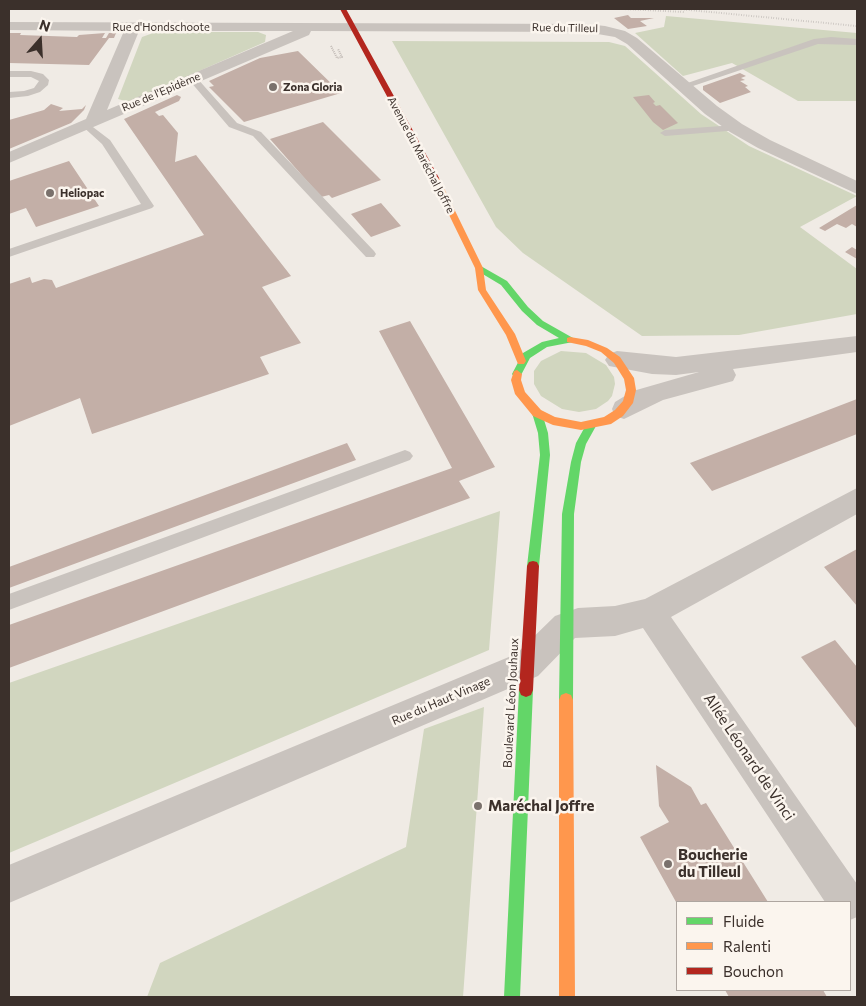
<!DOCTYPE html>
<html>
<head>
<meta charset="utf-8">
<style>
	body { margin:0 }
	#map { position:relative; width:866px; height:1006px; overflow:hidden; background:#f0ebe5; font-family:Commissioner,sans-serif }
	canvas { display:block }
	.frame { position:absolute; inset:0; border:10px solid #3b302b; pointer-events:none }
	.legend { position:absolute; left:676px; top:901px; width:175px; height:90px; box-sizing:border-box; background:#fbf5ee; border:1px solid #aea6a0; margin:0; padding:6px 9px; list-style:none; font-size:15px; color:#3b302b }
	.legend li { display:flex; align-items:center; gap:10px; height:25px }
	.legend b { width:25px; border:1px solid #aea6a0 }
	.north { position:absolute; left:15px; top:15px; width:50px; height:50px; -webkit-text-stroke:4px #fbf5ee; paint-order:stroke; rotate:19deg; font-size:14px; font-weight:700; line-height:20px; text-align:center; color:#3b302b }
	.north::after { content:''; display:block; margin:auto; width:18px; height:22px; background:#3b302b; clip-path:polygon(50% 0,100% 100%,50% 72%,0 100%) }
</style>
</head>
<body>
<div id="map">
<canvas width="866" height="1006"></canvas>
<div class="frame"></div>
<ul class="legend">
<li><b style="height:6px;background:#63d668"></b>Fluide</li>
<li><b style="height:6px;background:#ff974d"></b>Ralenti</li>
<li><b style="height:6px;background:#b3261e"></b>Bouchon</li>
</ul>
<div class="north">N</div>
</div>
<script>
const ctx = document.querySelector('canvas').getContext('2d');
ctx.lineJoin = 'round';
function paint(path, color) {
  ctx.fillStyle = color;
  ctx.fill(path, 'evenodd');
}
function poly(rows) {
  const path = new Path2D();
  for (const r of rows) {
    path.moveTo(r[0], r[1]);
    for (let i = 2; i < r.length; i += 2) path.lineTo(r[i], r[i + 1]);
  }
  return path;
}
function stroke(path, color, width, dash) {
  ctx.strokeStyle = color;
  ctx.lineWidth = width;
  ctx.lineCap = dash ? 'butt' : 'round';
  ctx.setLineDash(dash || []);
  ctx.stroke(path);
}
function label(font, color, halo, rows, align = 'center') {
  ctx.font = font + ' Commissioner,sans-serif';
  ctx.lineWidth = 5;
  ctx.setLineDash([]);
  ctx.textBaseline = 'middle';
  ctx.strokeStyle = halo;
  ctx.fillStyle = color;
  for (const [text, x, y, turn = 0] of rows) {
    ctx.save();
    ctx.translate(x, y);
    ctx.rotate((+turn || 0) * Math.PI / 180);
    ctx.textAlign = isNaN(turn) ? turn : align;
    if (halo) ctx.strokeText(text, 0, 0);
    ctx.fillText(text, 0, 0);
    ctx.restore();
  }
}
paint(poly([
	[666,16,857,33,857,101,798,101,732,63,683,76,635,33,664,27],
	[156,32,258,32,266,35,265,42,129,102,118,99,142,37],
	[392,41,609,42,625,46,701,114,749,146,857,196,800,227,857,269,857,314,739,335,642,336,523,253,496,227],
	[561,351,586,353,606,365,614,377,615,384,612,396,608,401,596,409,579,412,562,409,541,396,534,384,534,371,541,361],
	[500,511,489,650,9,853,9,683],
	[484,707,463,997,147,997,160,963,406,847,424,729]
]), '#d1d6bf');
paint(poly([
	[628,15,631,18,654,18,640,21,647,26,628,29,614,18],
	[9,33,21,33,20,35,77,37,79,35,105,33,102,38,106,38,109,33,116,33,114,38,109,38,89,65,9,63],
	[298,51,341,93,244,122,209,87,214,86,209,81,260,58],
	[740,73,746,76,741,78,745,80,740,81,748,86,745,87,751,92,720,103,703,90,703,86],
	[177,95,181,97,179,101,155,112,159,116,163,115,178,133,175,162,196,155,291,276,262,287,301,343,260,357,269,374,92,434,80,398,9,426,9,284,30,277,32,283,44,279,52,280,56,288,204,235,124,119],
	[649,95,655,102,653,103,656,106,660,105,678,123,663,130,653,122,633,97],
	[51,104,63,108,59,111,82,109,86,105,84,110,71,123,9,149,9,120,44,110],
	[323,122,381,180,332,198,329,195,321,197,270,139],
	[69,161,99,206,36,227,26,208,9,214,9,181],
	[381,203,401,226,371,237,351,214],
	[857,205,857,227,852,224,846,228,837,224,825,231,819,228],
	[852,247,857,250,857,259,845,252],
	[410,321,495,467,459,481,470,498,9,668,9,625,452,468,379,331],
	[857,399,857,434,712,491,690,463],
	[347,443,356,460,9,588,9,567],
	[857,549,857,606,824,567],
	[835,640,857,667,857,729,801,657],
	[656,765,691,787,701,805,706,803,768,902,676,902,640,837,669,822,659,806],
	[725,990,823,990,827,997,729,997]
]), '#c3afa7');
stroke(poly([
	[331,46,337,58,342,57,338,49]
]), '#c2bbb6', 2, [1, 1]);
paint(poly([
	[831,37,857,39,857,45,818,44,687,88,681,88,679,86,814,39,831,37],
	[9,71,31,71,43,74,49,80,48,85,40,92,28,96,9,98,9,92,24,91,34,88,39,81,31,77,9,77,9,71],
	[193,76,196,77,237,123,261,132,374,251,376,254,374,257,366,257,253,136,229,127,190,81,188,79,193,76],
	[85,121,110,140,154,206,152,208,9,257,9,249,141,204,102,144,80,124,85,121],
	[736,125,740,126,741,128,740,130,665,136,660,133,665,130,736,125],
	[405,450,410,452,413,456,410,460,9,610,9,594,405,450]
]), '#c9c3be');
paint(poly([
	[9,22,586,24,605,26,625,31,637,38,717,106,742,124,770,140,857,181,857,194,758,148,730,132,705,114,627,44,615,37,586,32,311,31,309,35,9,163,9,152,86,119,124,31,9,30,9,22],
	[139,31,293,31,107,110,139,31],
	[857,336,857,352,733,369,736,375,733,381,663,400,624,419,615,416,612,409,615,402,633,391,699,372,676,375,652,374,609,366,605,360,609,354,617,351,676,357,857,336],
	[857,488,857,514,671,617,857,884,857,917,850,920,850,902,825,902,643,628,615,636,575,638,538,676,9,903,9,865,516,654,555,616,578,608,615,606,645,599,857,488]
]), '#c9c3be');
paint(poly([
	[479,265,507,281,528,307,543,321,573,338,573,342,547,347,530,358,520,377,514,377,512,374,523,353,542,342,559,338,537,325,522,311,501,285,476,270,476,266,479,265],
	[537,409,542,413,548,433,550,455,539,566,537,570,533,571,529,570,527,566,540,455,538,433,532,413,537,409],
	[591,422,596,426,586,444,581,462,574,514,573,700,571,705,566,707,561,705,559,700,562,514,571,462,576,443,587,423,591,422],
	[526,683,531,685,533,690,520,997,504,997,519,690,521,685,526,683]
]), '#63d668');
paint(poly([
	[432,176,439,178,483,268,486,290,515,334,526,361,524,364,518,364,506,335,478,290,475,268,431,178,432,176],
	[570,337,588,340,607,348,620,357,634,378,636,390,633,403,623,416,611,424,581,430,553,425,533,416,515,394,511,380,514,371,517,370,522,374,521,380,525,392,541,410,555,417,581,422,604,417,615,410,623,401,626,390,624,379,614,363,601,352,586,346,567,342,567,338,570,337],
	[566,693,571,695,573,700,575,997,559,997,559,700,561,695,566,693]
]), '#ff974d');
paint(poly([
	[340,9,346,9,439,178,438,180,431,178,340,9],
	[533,561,537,562,539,566,533,690,531,695,526,697,521,695,519,690,527,566,529,562,533,561]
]), '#b3261e');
stroke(poly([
	[623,9,685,12],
	[679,9,857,26]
]), '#b1aca8', 2, [0.5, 2]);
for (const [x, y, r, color] of [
	[273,87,5,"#7a716c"],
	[50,193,5,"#7a716c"],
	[478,806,5,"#7a716c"],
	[668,864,5,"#7a716c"]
]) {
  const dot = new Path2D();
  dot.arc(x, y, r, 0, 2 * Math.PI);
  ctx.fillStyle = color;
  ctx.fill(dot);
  stroke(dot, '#fbf5ee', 2);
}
label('11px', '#3b302b', '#fbf5ee', [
	["Rue d'Hondschoote",161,27],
	["Rue du Tilleul",565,28,1],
	["Rue de l'Epidème",161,92,-23],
	["Avenue du Maréchal Joffre",421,155,62]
]);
label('bold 11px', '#3b302b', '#fbf5ee', [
	["Zona Gloria",283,87],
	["Heliopac",60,193]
], 'left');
label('12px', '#3b302b', '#fbf5ee', [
	["Rue du Haut Vinage",441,701,-23],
	["Boulevard Léon Jouhaux",511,703,-87]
]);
label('15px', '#3b302b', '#fbf5ee', [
	["Allée Léonard de Vinci",749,757,56]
]);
label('bold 15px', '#3b302b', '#fbf5ee', [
	["Maréchal Joffre",488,806],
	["Boucherie",678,855],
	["du Tilleul",678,872]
], 'left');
</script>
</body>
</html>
